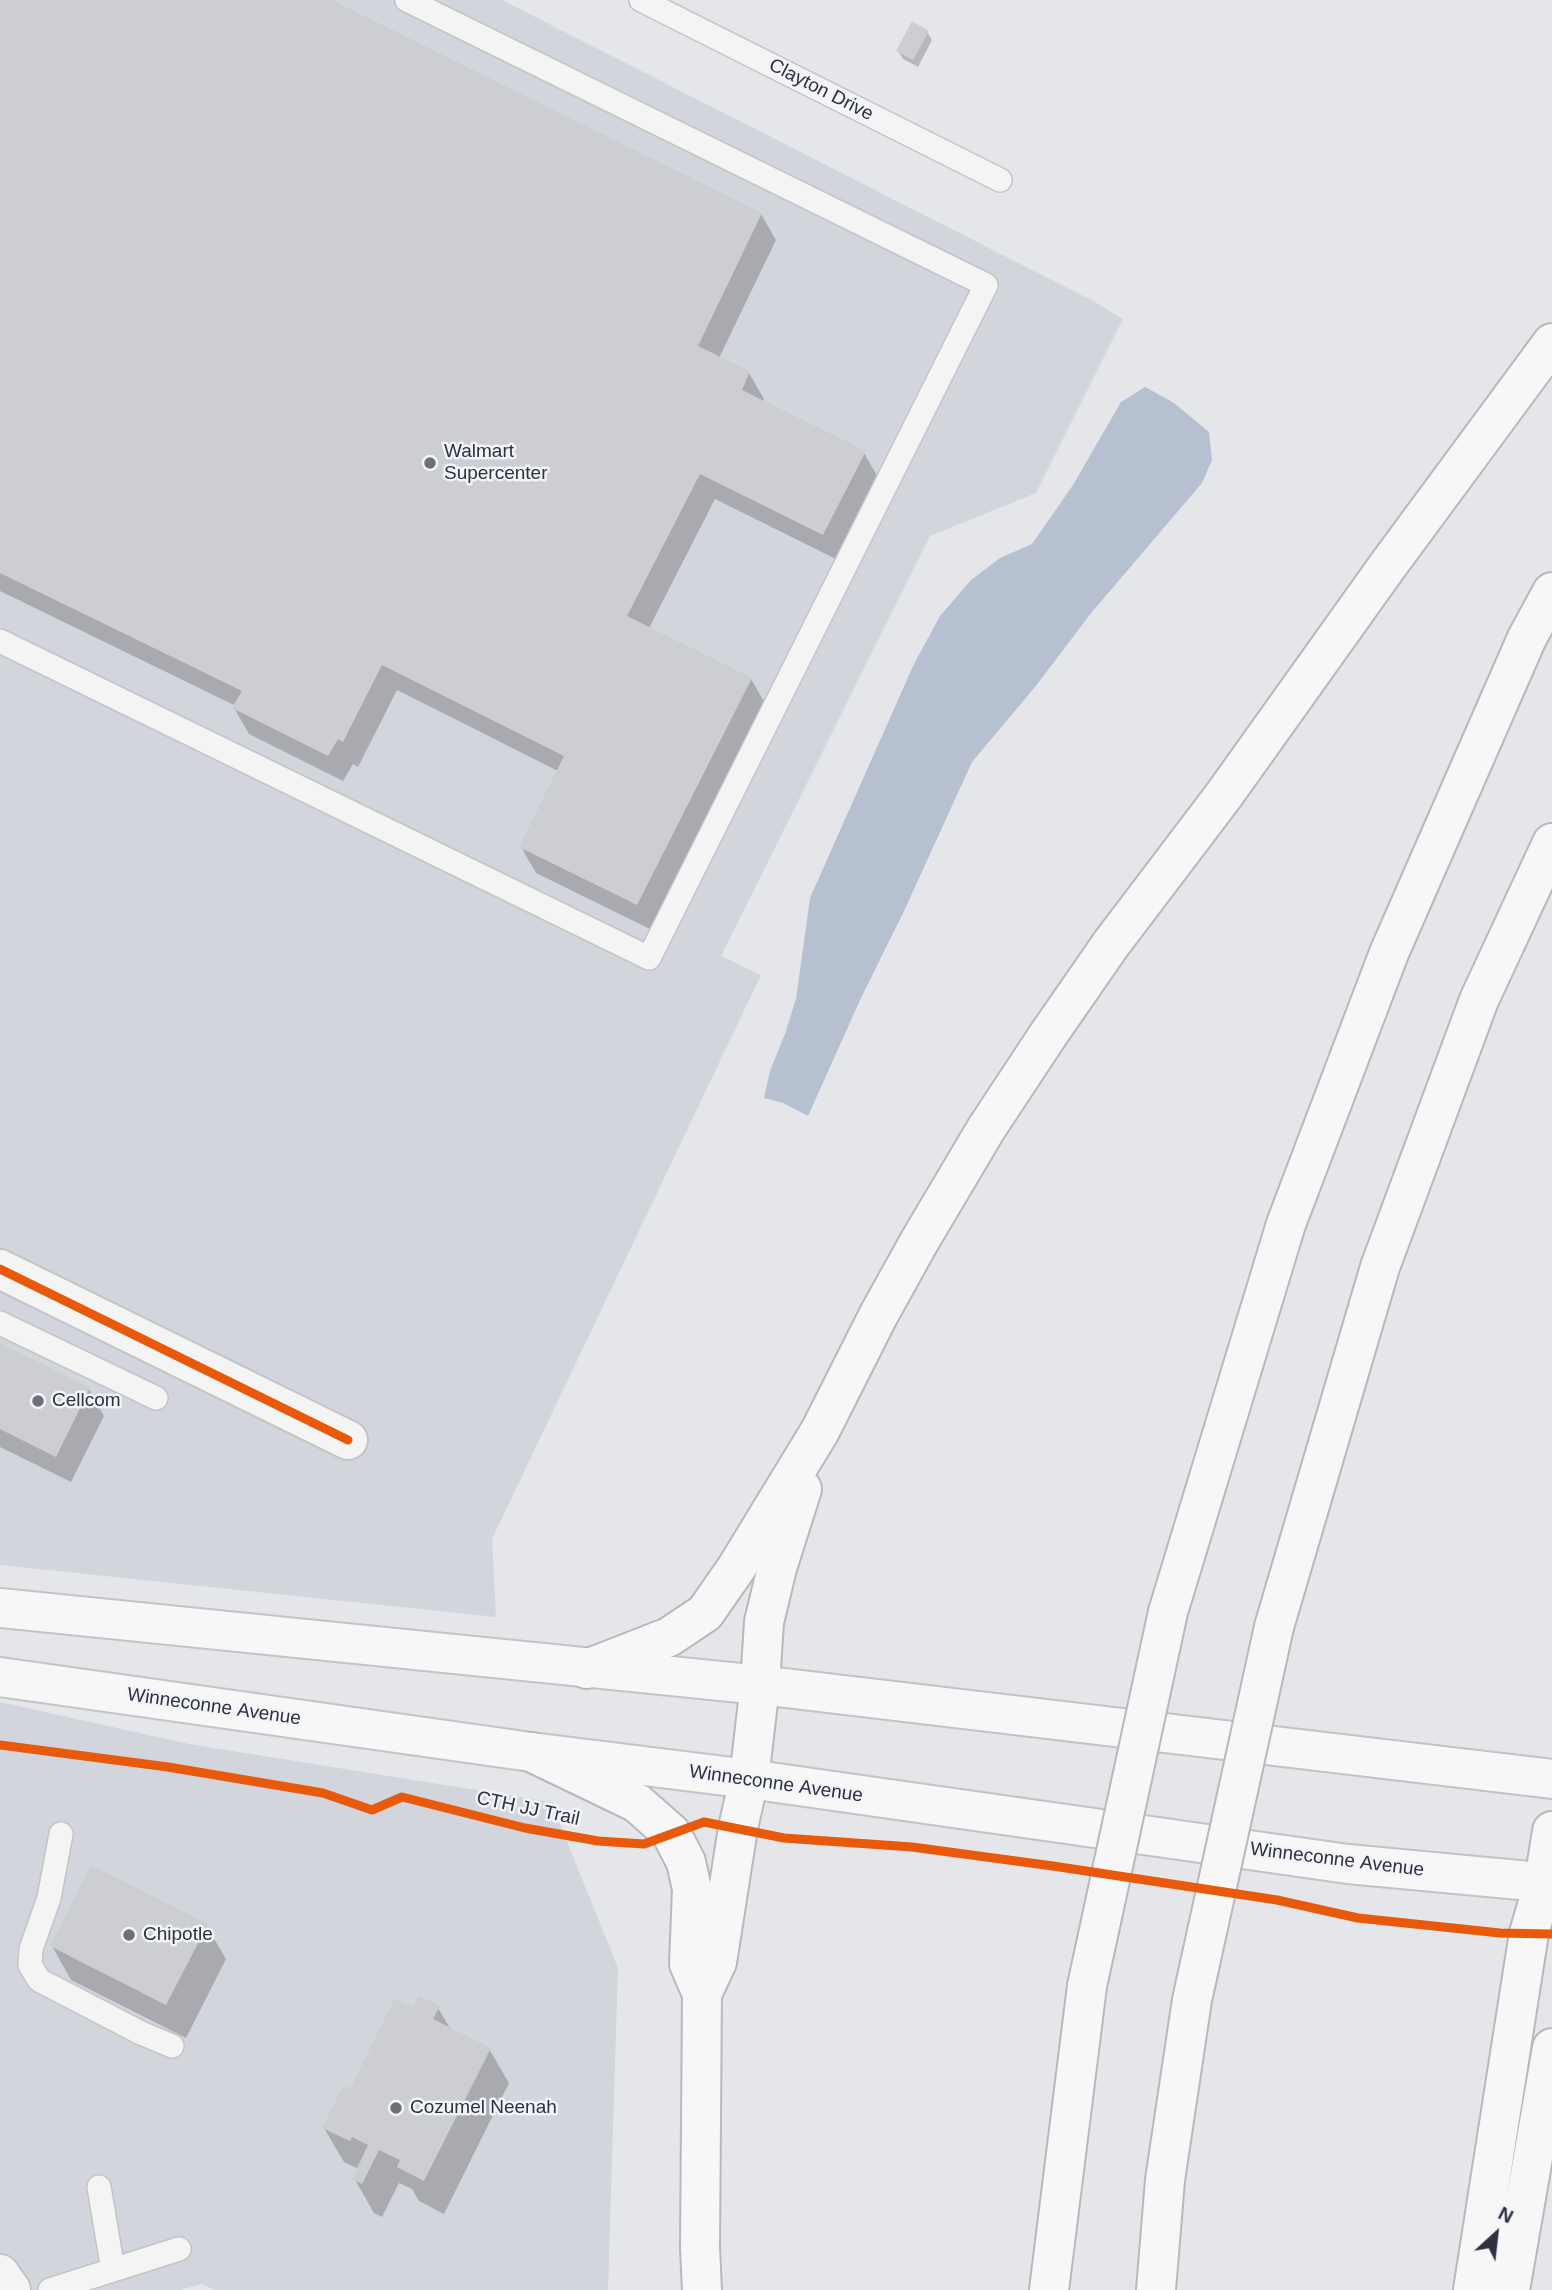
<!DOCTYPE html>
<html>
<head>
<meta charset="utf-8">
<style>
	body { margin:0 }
	#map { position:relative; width:1552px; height:2290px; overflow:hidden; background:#e4e6e9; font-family:Helvetica,sans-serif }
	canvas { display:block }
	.north { position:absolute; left:1461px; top:2199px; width:70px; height:70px; -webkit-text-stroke:5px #f3f4f7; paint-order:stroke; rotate:27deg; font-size:19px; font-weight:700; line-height:28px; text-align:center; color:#2d3140 }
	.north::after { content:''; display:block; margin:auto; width:24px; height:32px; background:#2d3140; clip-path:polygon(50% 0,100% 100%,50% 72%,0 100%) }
</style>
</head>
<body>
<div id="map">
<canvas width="1552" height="2290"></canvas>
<div class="north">N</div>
</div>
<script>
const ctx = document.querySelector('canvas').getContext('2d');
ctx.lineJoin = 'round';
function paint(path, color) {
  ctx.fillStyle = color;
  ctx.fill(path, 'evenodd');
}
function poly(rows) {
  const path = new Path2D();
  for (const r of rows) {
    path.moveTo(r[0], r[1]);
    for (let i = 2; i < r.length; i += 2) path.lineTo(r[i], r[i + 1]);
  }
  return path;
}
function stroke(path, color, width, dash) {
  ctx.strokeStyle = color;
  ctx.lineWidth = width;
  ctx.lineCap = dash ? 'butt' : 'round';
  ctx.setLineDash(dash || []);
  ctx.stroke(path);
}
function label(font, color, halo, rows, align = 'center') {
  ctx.font = font + ' Helvetica,sans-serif';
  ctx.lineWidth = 5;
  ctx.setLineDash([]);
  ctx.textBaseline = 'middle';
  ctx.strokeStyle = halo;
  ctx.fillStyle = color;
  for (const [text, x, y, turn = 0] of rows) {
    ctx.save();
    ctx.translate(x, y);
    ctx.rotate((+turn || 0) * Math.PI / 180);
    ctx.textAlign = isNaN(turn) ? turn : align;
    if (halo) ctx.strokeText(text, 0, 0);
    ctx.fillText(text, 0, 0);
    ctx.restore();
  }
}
paint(poly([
	[0,0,502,0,1095,302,1123,319,1036,493,930,536,721,956,761,975,492,1539,496,1617,0,1565],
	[0,1702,189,1744,551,1802,618,1968,608,2290,214,2290,202,2284,180,2290,0,2290]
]), '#d3d5dc');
paint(poly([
	[1145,387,1174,403,1209,432,1212,460,1202,483,1092,612,1035,687,972,762,904,911,861,998,808,1116,783,1103,764,1098,770,1071,785,1034,796,999,810,898,914,664,940,616,971,580,1000,558,1032,544,1073,485,1121,402]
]), '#b6c0d0');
paint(poly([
	[0,0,329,0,761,214,776,240,719,358,749,373,764,399,763,402,864,453,879,479,838,560,715,499,649,628,751,679,766,705,652,930,536,873,521,847,558,771,397,690,358,767,353,764,343,781,249,734,234,708,236,706,0,591],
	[927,32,932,40,918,67,903,59,898,51],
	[0,1345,89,1389,104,1416,71,1482,0,1447],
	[206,1925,226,1959,186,2038,71,1980,52,1946],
	[438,2008,451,2030,489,2049,509,2083,444,2214,419,2201,412,2189,399,2183,382,2217,374,2213,354,2178,359,2169,344,2162,324,2128,414,2010]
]), '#0003');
paint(poly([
	[0,0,332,0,762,213,698,346,750,371,742,390,866,451,823,535,700,474,627,616,752,678,637,905,519,847,564,756,382,665,343,742,338,739,328,756,232,708,242,691,0,573],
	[912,21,929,31,913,60,896,51],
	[0,1343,90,1388,56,1457,0,1429],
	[91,1865,208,1924,166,2005,50,1946],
	[419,1996,440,2006,433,2019,491,2048,424,2181,397,2167,400,2160,379,2150,362,2184,352,2179,368,2145,352,2137,350,2141,322,2128,343,2086,350,2089,395,1998,413,2007]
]), '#cdced1');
const service = poly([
	[641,0,1000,180],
	[0,641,649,958,986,285,407,0],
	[0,1323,156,1398],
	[61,1834,49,1898,31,1949,30,1965,39,1980,141,2033,172,2046],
	[99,2187,113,2270],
	[50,2290,179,2249]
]);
const minor = poly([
	[0,1269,348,1440],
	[0,2274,11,2290]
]);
const secondary = poly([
	[0,1608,760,1685],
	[0,1677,531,1752,749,1779]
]);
const primary = poly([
	[760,1685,1552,1779],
	[749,1779,1348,1864,1552,1883]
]);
const motorway = poly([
	[1168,1612,1286,1224,1389,953,1527,638,1552,592],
	[1274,1627,1380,1267,1479,1000,1552,843],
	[587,1669,669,1637,705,1613,737,1567,820,1431,878,1316,919,1242,986,1129,1048,1035,1111,944,1224,795,1386,568,1552,343],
	[531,1752,637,1803,671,1833,686,1862,692,1889,689,1964,702,1994],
	[702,2290,700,2248,702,1994,717,1962,738,1828,749,1779,760,1685,764,1622,777,1568,802,1489],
	[1049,2290,1087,1986],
	[1156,2290,1165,2180,1192,2000],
	[1473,2290,1529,1933,1544,1882,1552,1831],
	[1510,2290,1552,2048]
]);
stroke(service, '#c3c4c7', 26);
stroke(minor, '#c3c4c7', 42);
stroke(secondary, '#c3c4c7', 42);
stroke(primary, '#c1c3c6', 42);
stroke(motorway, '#b7b9bd', 42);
stroke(service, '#f4f4f5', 23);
stroke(minor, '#f4f4f5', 38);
stroke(secondary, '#f7f7f8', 38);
stroke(primary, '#f7f7f8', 38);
stroke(motorway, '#f7f7f8', 38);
const motorwayBridge = poly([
	[1087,1986,1168,1612],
	[1192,2000,1274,1627]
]);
stroke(motorwayBridge, '#b7b9bd', 42, []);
stroke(motorwayBridge, '#f7f7f8', 38);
stroke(poly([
	[0,1269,348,1440],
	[0,1745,168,1767,323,1793,372,1810,402,1797,525,1828,598,1841,644,1844,704,1822,784,1838,912,1847,1053,1866,1277,1900,1358,1918,1500,1933,1552,1934]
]), '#e8590c', 9);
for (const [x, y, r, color] of [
	[430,463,7,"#6d707b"],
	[38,1401,7,"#6d707b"],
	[129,1935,7,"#6d707b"],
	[396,2108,7,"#6d707b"]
]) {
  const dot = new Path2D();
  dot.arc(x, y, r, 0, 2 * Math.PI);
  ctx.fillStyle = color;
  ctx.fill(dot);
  stroke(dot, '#f3f4f7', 2.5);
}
label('19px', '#2d3140', '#f3f4f7', [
	["Clayton Drive",821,90,27],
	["Winneconne Avenue",214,1707,8],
	["Winneconne Avenue",776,1784,8],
	["CTH JJ Trail",528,1809,12],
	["Winneconne Avenue",1337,1860,7]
]);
label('19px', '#2d3140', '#f3f4f7', [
	["Walmart",444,452],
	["Supercenter",444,474],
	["Cellcom",52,1401],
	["Chipotle",143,1935],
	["Cozumel Neenah",410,2108]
], 'left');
</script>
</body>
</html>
